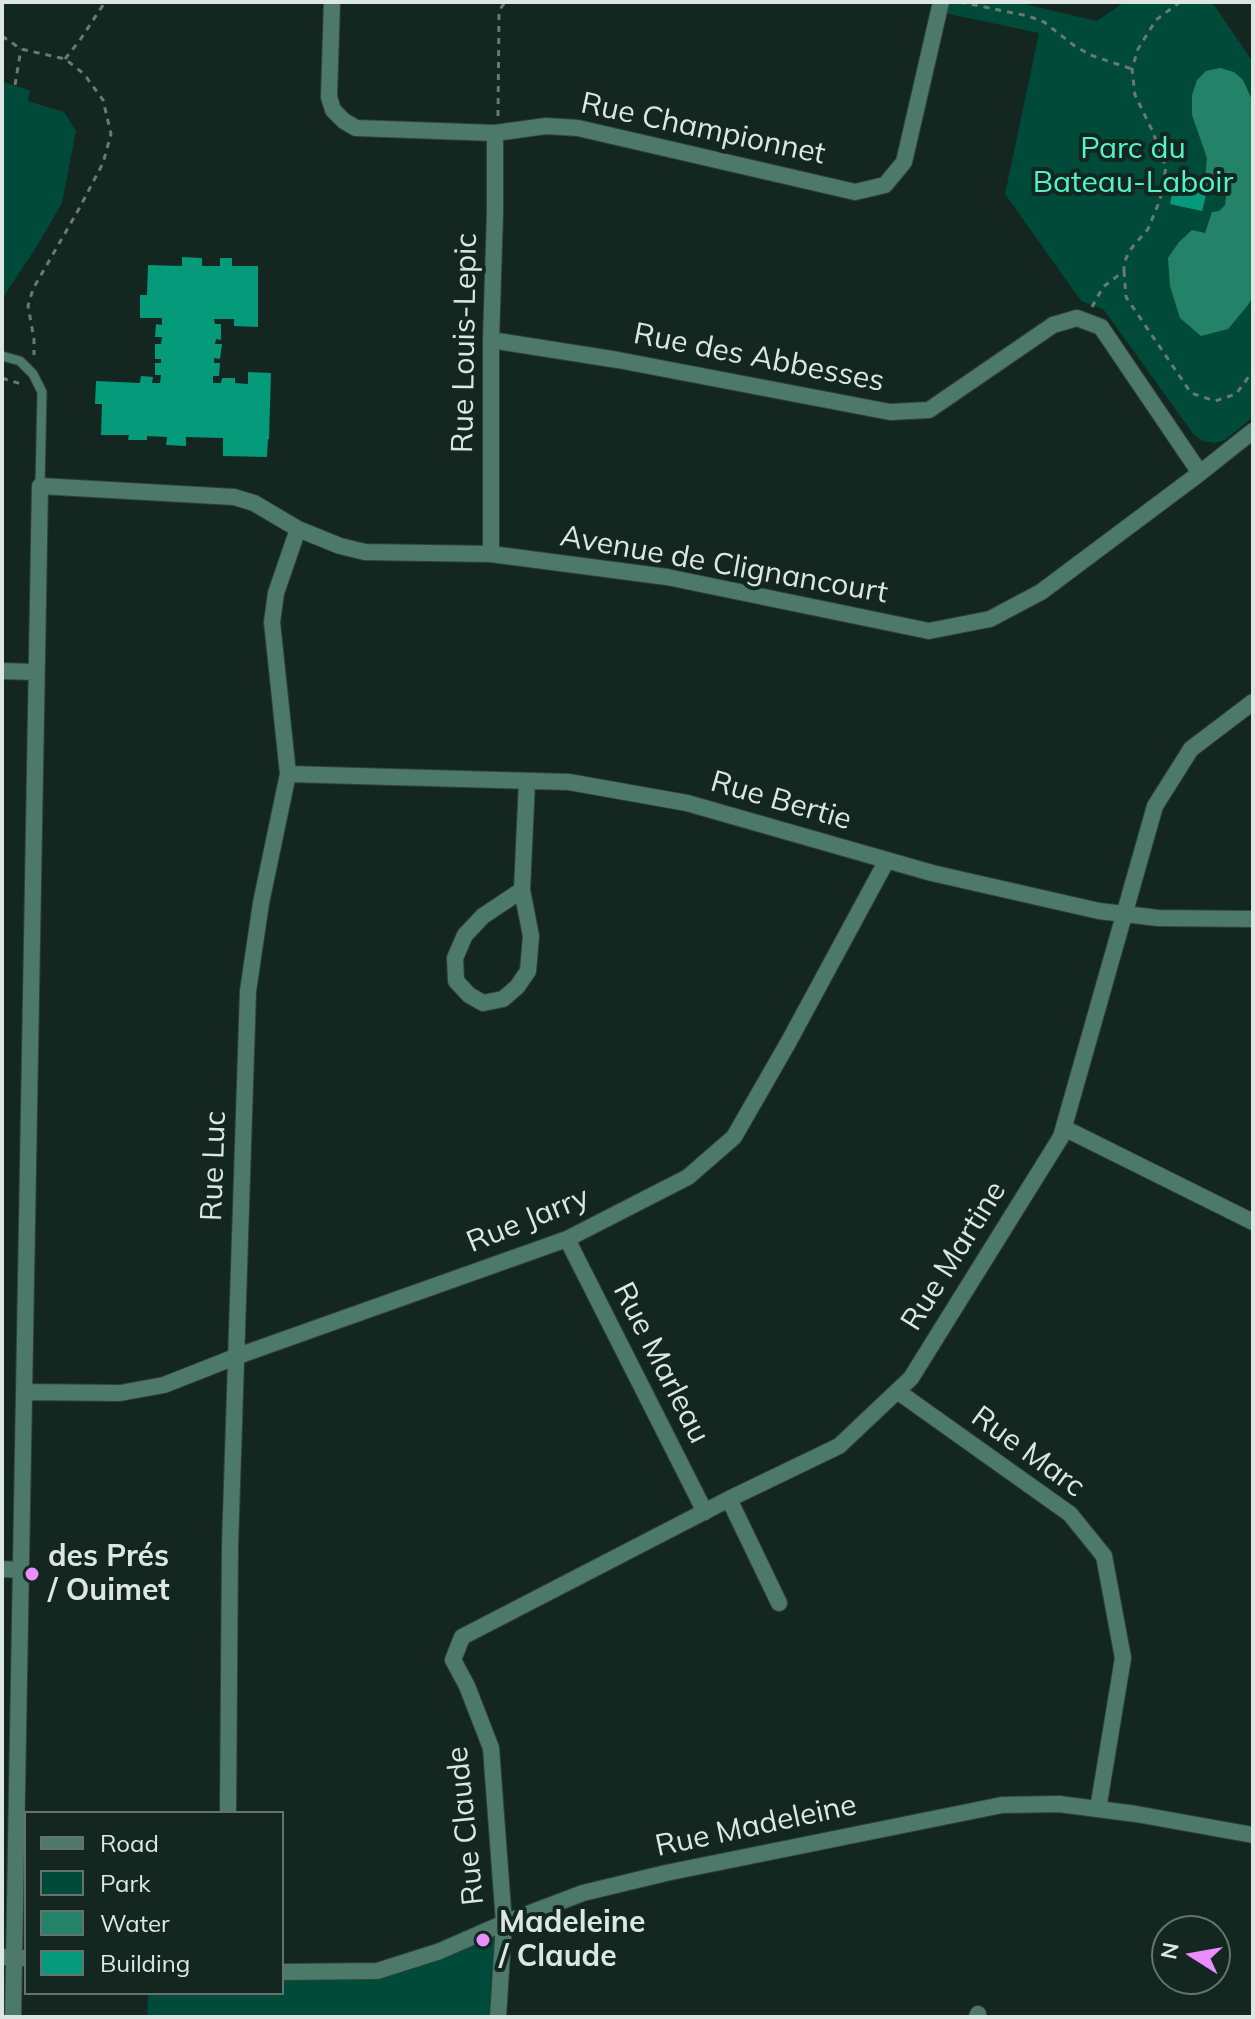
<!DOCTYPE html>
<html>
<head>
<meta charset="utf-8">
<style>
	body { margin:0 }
	#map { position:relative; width:1255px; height:2019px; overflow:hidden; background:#142620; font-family:Mulish,sans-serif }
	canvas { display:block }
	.frame { position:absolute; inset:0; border:4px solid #dce7e3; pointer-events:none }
	.legend { position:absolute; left:24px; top:1811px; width:260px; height:184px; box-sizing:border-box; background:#142620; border:2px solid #64736e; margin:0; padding:10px 14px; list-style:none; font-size:24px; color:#dce7e3 }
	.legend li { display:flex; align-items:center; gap:16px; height:40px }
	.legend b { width:40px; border:2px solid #64736e }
	.north { position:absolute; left:1151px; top:1915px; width:80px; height:80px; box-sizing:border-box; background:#142620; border:2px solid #64736e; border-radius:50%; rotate:281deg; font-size:22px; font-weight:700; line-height:32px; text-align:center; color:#dce7e3 }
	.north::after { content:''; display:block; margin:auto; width:28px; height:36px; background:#ea8dfd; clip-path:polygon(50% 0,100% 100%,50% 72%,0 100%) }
</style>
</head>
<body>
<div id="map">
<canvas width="1255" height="2019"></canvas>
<div class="frame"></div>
<ul class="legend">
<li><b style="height:10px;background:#4d796a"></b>Road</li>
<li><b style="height:22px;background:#004a39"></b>Park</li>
<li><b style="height:22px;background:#238268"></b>Water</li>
<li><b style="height:22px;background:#049a7a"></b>Building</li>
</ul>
<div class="north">N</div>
</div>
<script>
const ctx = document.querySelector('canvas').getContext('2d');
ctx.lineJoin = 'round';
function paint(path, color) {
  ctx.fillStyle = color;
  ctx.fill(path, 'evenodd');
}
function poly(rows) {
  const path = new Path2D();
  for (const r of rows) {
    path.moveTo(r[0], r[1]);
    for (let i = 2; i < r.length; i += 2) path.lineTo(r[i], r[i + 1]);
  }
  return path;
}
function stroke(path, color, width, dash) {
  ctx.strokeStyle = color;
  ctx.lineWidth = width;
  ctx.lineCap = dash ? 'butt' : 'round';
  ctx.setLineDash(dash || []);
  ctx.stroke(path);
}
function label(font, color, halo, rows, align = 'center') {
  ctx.font = font + ' Mulish,sans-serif';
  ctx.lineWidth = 8;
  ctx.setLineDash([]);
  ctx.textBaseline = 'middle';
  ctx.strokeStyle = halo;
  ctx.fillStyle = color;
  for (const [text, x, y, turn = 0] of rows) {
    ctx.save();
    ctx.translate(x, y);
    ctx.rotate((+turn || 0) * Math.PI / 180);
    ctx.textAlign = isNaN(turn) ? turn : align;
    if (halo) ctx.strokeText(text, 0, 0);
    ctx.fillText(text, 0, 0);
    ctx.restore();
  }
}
paint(poly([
	[941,2,1016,2,1097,21,1125,2,1212,2,1253,62,1253,417,1225,440,1215,443,1203,441,1194,435,1104,310,1081,301,1005,194,1039,33,939,12],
	[2,82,30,90,28,101,64,112,76,131,62,203,37,246,2,299],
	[502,1923,491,2017,147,2017,148,1993,282,1993,282,1974,378,1978]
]), '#004a39');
paint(poly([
	[1220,68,1234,72,1243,80,1253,102,1253,297,1248,305,1228,329,1201,336,1180,318,1170,286,1168,258,1179,242,1192,230,1205,233,1212,212,1219,211,1225,205,1226,197,1220,186,1205,179,1207,158,1192,115,1192,95,1197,80,1206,71]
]), '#238268');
paint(poly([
	[1176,175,1209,183,1202,211,1170,204],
	[182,257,202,258,202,266,220,266,220,258,232,258,232,266,258,266,258,327,234,326,234,319,214,319,215,324,221,324,221,340,216,339,215,344,222,344,220,359,214,358,214,363,220,363,219,376,213,376,213,383,221,383,222,378,235,378,235,383,248,384,248,372,271,373,269,439,268,439,267,457,223,456,223,438,186,437,186,446,166,445,167,437,147,436,147,440,128,440,129,435,101,435,102,404,95,404,96,381,140,383,141,376,153,377,152,383,160,383,161,375,155,375,155,363,161,363,161,359,155,359,155,344,161,344,162,337,155,337,156,324,162,325,162,318,140,318,140,295,147,295,148,265,182,266]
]), '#049a7a');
const service = poly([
	[2,356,20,361,33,374,42,392,40,486]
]);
const minor = poly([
	[332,2,329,97,333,110,344,121,356,128,495,133,546,126,578,128,855,192,885,185,904,162,941,2],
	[491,340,618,360,890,412,929,410,1053,325,1077,318,1101,327,1200,473],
	[491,554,491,340,495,212,495,133],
	[2,671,35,672],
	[288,774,569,782,687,803,932,873,1099,911,1158,918,1253,919],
	[522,890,483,916,465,935,455,958,456,981,469,995,483,1003,503,999,517,987,528,971,531,936,522,890,527,781],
	[1064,1128,1253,1222],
	[567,1239,705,1512],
	[897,1391,1070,1514,1104,1556,1123,1658,1098,1809],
	[24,1392,120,1393,164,1385,235,1357,567,1239,688,1177,734,1137,788,1043,887,860],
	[729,1499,779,1603],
	[2,1569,21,1570],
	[228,1813,230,1546,248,991,261,903,288,774,272,622,276,593,298,529],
	[2,1957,26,1958],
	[282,1972,377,1971,440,1951,504,1923,583,1893,666,1873,1002,1805,1059,1804,1136,1814,1253,1835],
	[13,2017,40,486,234,497,254,503,298,529,340,546,365,552,491,554,667,577,929,631,990,619,1041,592,1200,473,1253,431],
	[498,2017,504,1923,491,1748,467,1686,453,1660,462,1637,729,1499,839,1446,911,1378,1061,1137,1155,806,1191,749,1253,702],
	[977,2017,978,2014]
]);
stroke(service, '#30413b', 11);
stroke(minor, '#30413b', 18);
stroke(poly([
	[960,2,1028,16,1044,22,1076,47,1093,56,1132,69],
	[2,36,21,49,65,59,84,74,103,100,111,134,103,163,80,207,33,289,28,306,34,339,34,355],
	[65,59,80,40,105,2],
	[15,85,21,49],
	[498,116,499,11,505,2],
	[1124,271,1126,297,1191,393,1215,401,1236,394,1253,371],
	[1092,307,1103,287,1124,271,1124,263,1130,250,1148,229,1160,200,1166,167,1152,130,1135,95,1132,69,1138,49,1156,20,1180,2],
	[2,378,21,384]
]), '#6a7974', 3, [6, 6]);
stroke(service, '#4d796a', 9);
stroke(minor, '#4d796a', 16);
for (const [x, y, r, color] of [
	[32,1574,8,"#ea8dfd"],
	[483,1940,8,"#ea8dfd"]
]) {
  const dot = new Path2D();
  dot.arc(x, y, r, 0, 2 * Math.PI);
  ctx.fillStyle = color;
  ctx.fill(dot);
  stroke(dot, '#142620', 3);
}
label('30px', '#dce7e3', '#142620', [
	["Rue Championnet",703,129,12],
	["Rue Louis-Lepic",465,343,-89],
	["Rue des Abbesses",759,358,11],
	["Avenue de Clignancourt",724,565,10],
	["Rue Bertie",781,801,16],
	["Rue Luc",214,1166,-88],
	["Rue Jarry",528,1220,-22],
	["Rue Martine",954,1256,-58],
	["Rue Marleau",661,1363,63],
	["Rue Marc",1028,1452,36],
	["Rue Claude",466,1826,-96],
	["Rue Madeleine",756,1826,-12]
]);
label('30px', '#52f5c8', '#142620', [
	["Parc du",1133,149],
	["Bateau-Laboir",1133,183]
]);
label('bold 30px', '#dce7e3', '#142620', [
	["des Prés",48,1557],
	["/ Ouimet",48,1591],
	["Madeleine",499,1923],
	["/ Claude",499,1957]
], 'left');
</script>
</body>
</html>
